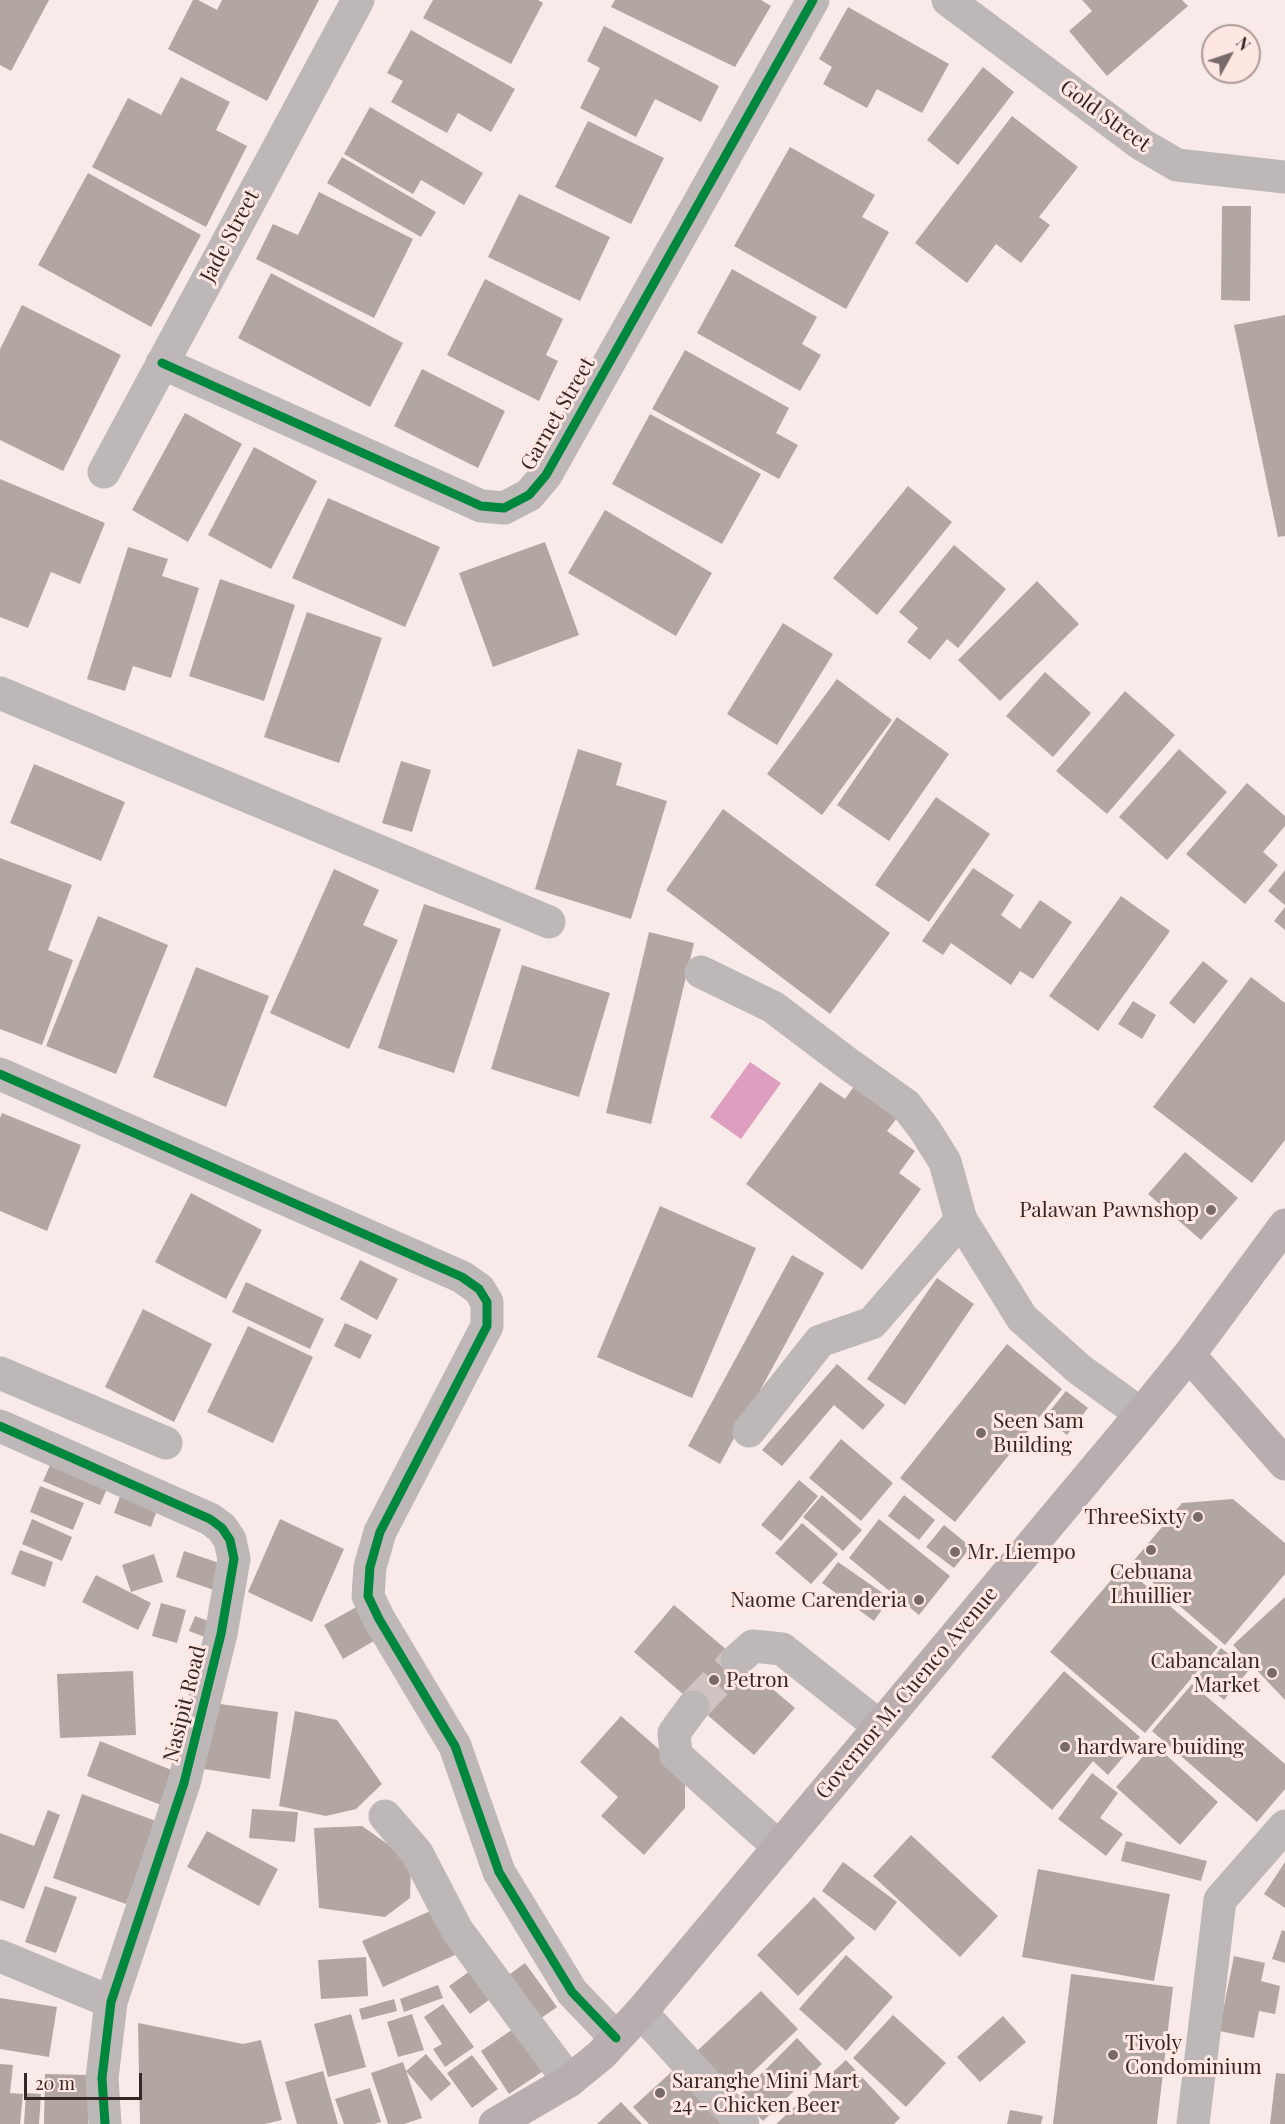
<!DOCTYPE html>
<html>
<head>
<meta charset="utf-8">
<style>
	body { margin:0 }
	#map { position:relative; width:1285px; height:2124px; overflow:hidden; background:#f8eae8; font-family:"Playfair Display",serif }
	canvas { display:block }
	.north { position:absolute; left:1201px; top:24px; width:60px; height:60px; box-sizing:border-box; background:#fee6e2; border:2px solid #ae9a96; border-radius:50%; rotate:50deg; font-size:16px; font-weight:700; line-height:24px; text-align:center; color:#352724 }
	.north::after { content:''; display:block; margin:auto; width:21px; height:27px; background:#796b69; clip-path:polygon(50% 0,100% 100%,50% 72%,0 100%) }
	.scale { position:absolute; left:24px; top:2073px; width:118px; height:27px; box-sizing:border-box; border:3px solid #352724; border-top:0; padding-left:8px; font-size:18px; line-height:21px; white-space:nowrap; color:#352724; -webkit-text-stroke:4px #fee6e2; paint-order:stroke }
</style>
</head>
<body>
<div id="map">
<canvas width="1285" height="2124"></canvas>
<div class="north">N</div>
<div class="scale">20 m</div>
</div>
<script>
const ctx = document.querySelector('canvas').getContext('2d');
ctx.lineJoin = 'round';
function paint(path, color) {
  ctx.fillStyle = color;
  ctx.fill(path, 'evenodd');
}
function poly(rows) {
  const path = new Path2D();
  for (const r of rows) {
    path.moveTo(r[0], r[1]);
    for (let i = 2; i < r.length; i += 2) path.lineTo(r[i], r[i + 1]);
  }
  return path;
}
function stroke(path, color, width, dash) {
  ctx.strokeStyle = color;
  ctx.lineWidth = width;
  ctx.lineCap = dash ? 'butt' : 'round';
  ctx.setLineDash(dash || []);
  ctx.stroke(path);
}
function label(font, color, halo, rows, align = 'center') {
  ctx.font = font + ' "Playfair Display",serif';
  ctx.lineWidth = 6;
  ctx.setLineDash([]);
  ctx.textBaseline = 'middle';
  ctx.strokeStyle = halo;
  ctx.fillStyle = color;
  for (const [text, x, y, turn = 0] of rows) {
    ctx.save();
    ctx.translate(x, y);
    ctx.rotate((+turn || 0) * Math.PI / 180);
    ctx.textAlign = isNaN(turn) ? turn : align;
    if (halo) ctx.strokeText(text, 0, 0);
    ctx.fillText(text, 0, 0);
    ctx.restore();
  }
}
paint(poly([
	[750,1062,781,1083,741,1139,710,1117]
]), '#dd9ebf');
paint(poly([
	[0,0,49,0,11,71,0,65],
	[193,0,198,0,217,10,222,0,319,0,267,101,168,49],
	[433,0,538,0,543,3,511,64,423,18],
	[615,0,761,0,771,6,735,67,611,7],
	[1082,0,1182,0,1188,6,1107,76,1069,31,1092,11],
	[848,7,949,64,922,113,877,89,867,108,823,84,832,67,819,59],
	[604,26,719,86,701,122,655,99,636,137,580,108,600,68,587,61],
	[411,30,515,89,491,132,458,113,447,133,391,102,403,81,387,73],
	[983,67,1014,92,958,165,927,140],
	[181,77,230,102,216,130,247,146,206,227,92,167,128,98,161,115],
	[370,107,483,173,464,205,421,180,413,194,344,154],
	[1012,116,1078,167,1039,217,1050,225,1021,263,996,244,967,283,915,243],
	[588,121,664,158,631,224,555,187],
	[790,147,875,195,862,217,889,232,846,309,734,246],
	[342,157,436,212,421,237,327,183],
	[88,173,201,235,151,327,38,265],
	[319,192,413,239,374,318,256,259,273,224,298,235],
	[519,194,610,237,580,301,488,257],
	[1222,206,1251,206,1250,301,1221,300],
	[732,269,817,317,802,344,821,355,800,391,697,333],
	[271,273,403,343,370,407,238,338],
	[485,279,563,319,546,355,558,361,539,401,447,355],
	[22,305,121,355,63,471,0,440,0,349],
	[1285,315,1285,536,1278,537,1234,325],
	[685,350,789,408,776,433,798,445,779,479,652,409],
	[422,369,505,411,478,468,394,426],
	[185,413,242,444,188,542,132,510],
	[650,414,761,474,722,544,612,484],
	[254,447,317,481,271,569,208,535],
	[0,479,105,523,80,584,51,572,28,628,0,617],
	[908,486,952,522,877,615,833,578],
	[328,498,440,547,405,627,292,578],
	[605,510,712,573,676,636,568,573],
	[545,542,579,635,493,667,459,573],
	[954,545,1006,589,958,648,947,639,930,660,907,642,918,628,899,612],
	[128,547,168,559,162,576,199,588,171,678,133,666,125,691,87,679],
	[220,579,295,605,264,701,189,676],
	[1037,581,1079,624,1000,701,958,660],
	[307,612,382,638,339,763,264,737],
	[783,623,833,654,777,745,727,714],
	[1045,672,1091,713,1053,757,1006,716],
	[837,679,892,720,822,815,767,774],
	[1125,691,1175,735,1107,814,1056,771],
	[897,717,949,754,889,841,837,805],
	[578,749,622,763,616,785,667,801,631,919,535,889],
	[1179,749,1227,792,1167,860,1119,817],
	[401,761,431,770,412,832,382,823],
	[34,764,125,802,101,861,10,823],
	[1247,783,1285,816,1285,826,1263,852,1278,865,1245,904,1186,854],
	[936,797,990,834,929,922,875,885],
	[723,809,890,933,830,1014,666,890],
	[0,858,72,885,48,950,73,960,42,1045,0,1029],
	[973,868,1014,895,1001,915,1020,929,1040,900,1072,922,1033,979,1020,971,1011,985,951,943,943,955,922,941],
	[334,869,379,890,363,925,398,940,349,1049,270,1013],
	[1285,870,1285,905,1268,891],
	[1121,896,1170,931,1098,1031,1049,996],
	[424,904,501,929,454,1073,378,1048],
	[1285,907,1285,930,1274,921],
	[98,916,168,945,116,1074,46,1046],
	[649,932,694,943,651,1124,606,1113],
	[1203,961,1228,981,1194,1024,1169,1003],
	[522,965,610,993,579,1097,491,1069],
	[196,967,269,996,226,1107,153,1077],
	[1251,977,1285,1003,1285,1140,1252,1183,1153,1107],
	[1133,1001,1156,1015,1142,1039,1118,1024],
	[820,1082,845,1099,857,1082,900,1114,887,1131,915,1151,899,1173,921,1189,862,1270,746,1184],
	[2,1113,81,1145,47,1231,0,1211,0,1118],
	[1185,1152,1238,1198,1201,1240,1148,1194],
	[191,1193,262,1230,226,1299,155,1262],
	[660,1206,756,1248,692,1398,597,1357],
	[792,1255,824,1273,720,1464,688,1446],
	[360,1260,398,1279,377,1320,340,1299],
	[937,1278,974,1304,905,1405,867,1379],
	[246,1282,324,1319,310,1349,232,1312],
	[143,1309,212,1344,174,1422,105,1387],
	[345,1323,372,1335,360,1359,334,1346],
	[248,1326,313,1357,273,1443,207,1412],
	[1007,1344,1062,1389,955,1522,900,1478],
	[837,1364,885,1405,863,1430,834,1405,782,1466,762,1450],
	[1066,1391,1088,1408,1067,1435,1045,1417],
	[841,1439,893,1483,861,1521,809,1478],
	[56,1452,112,1477,100,1505,43,1481],
	[799,1480,818,1496,781,1541,761,1525],
	[40,1486,84,1503,73,1530,30,1512],
	[123,1488,160,1502,151,1527,114,1513],
	[822,1495,862,1530,843,1551,803,1517],
	[904,1495,935,1520,919,1540,888,1516],
	[1233,1499,1285,1543,1285,1574,1225,1645,1131,1564,1182,1503],
	[32,1519,72,1537,62,1561,22,1544],
	[280,1519,344,1549,312,1622,248,1592],
	[879,1519,950,1576,919,1615,849,1558],
	[802,1523,838,1554,811,1584,775,1553],
	[944,1525,971,1547,954,1568,926,1547],
	[20,1550,53,1562,45,1587,11,1574],
	[184,1551,222,1564,214,1590,176,1577],
	[154,1554,163,1582,131,1592,122,1565],
	[838,1562,890,1598,874,1621,822,1583],
	[1123,1566,1218,1647,1145,1733,1050,1652],
	[96,1575,151,1603,138,1630,82,1602],
	[1285,1597,1285,1700,1233,1645],
	[161,1603,186,1610,177,1643,152,1636],
	[360,1605,379,1638,343,1659,324,1625],
	[674,1605,795,1708,754,1755,634,1652],
	[195,1616,211,1622,205,1637,189,1631],
	[1221,1648,1249,1670,1224,1700,1197,1678],
	[133,1671,136,1735,60,1738,57,1674],
	[1064,1671,1140,1737,1108,1775,1093,1761,1052,1810,991,1757],
	[1192,1684,1285,1764,1285,1789,1257,1822,1152,1731],
	[213,1703,278,1712,270,1779,204,1769],
	[295,1711,337,1720,382,1784,356,1809,326,1816,279,1806],
	[621,1716,685,1772,685,1808,644,1855,601,1816,618,1797,580,1762],
	[100,1741,179,1773,166,1807,87,1776],
	[1154,1744,1218,1802,1180,1845,1116,1787],
	[1092,1773,1118,1793,1100,1818,1123,1834,1106,1856,1058,1819],
	[82,1794,156,1821,126,1904,53,1878],
	[252,1809,298,1812,295,1842,249,1838],
	[48,1810,60,1815,24,1909,0,1900,0,1833,34,1846],
	[362,1826,396,1850,411,1866,410,1898,385,1917,319,1908,314,1828],
	[207,1831,278,1869,259,1906,187,1867],
	[911,1835,998,1916,960,1957,873,1876],
	[1126,1841,1207,1861,1201,1881,1121,1861],
	[843,1862,897,1902,875,1931,822,1891],
	[1285,1862,1285,1908,1264,1894],
	[1038,1869,1170,1894,1154,1981,1022,1957],
	[45,1886,77,1897,56,1953,25,1942],
	[814,1897,855,1938,798,1996,757,1955],
	[435,1909,455,1955,383,1987,362,1941],
	[1282,1930,1285,1931,1285,1963,1272,1959],
	[846,1955,893,1997,846,2051,799,2009],
	[1234,1956,1265,1963,1261,1981,1280,1986,1275,2014,1259,2011,1254,2038,1219,2031],
	[366,1957,368,1996,321,1999,318,1960],
	[525,1963,557,2007,534,2023,502,1980],
	[477,1966,497,1994,470,2014,449,1986],
	[1071,1974,1173,1987,1157,2124,1053,2124],
	[438,1985,443,1998,404,2012,400,1999],
	[761,1991,798,2029,734,2090,697,2051],
	[0,1998,57,2007,49,2057,0,2049],
	[394,1999,397,2011,362,2020,359,2009],
	[443,2004,474,2047,445,2067,433,2049,442,2044,424,2017],
	[351,2014,366,2067,328,2077,314,2024],
	[412,2014,424,2050,398,2057,387,2022],
	[893,2015,946,2063,906,2107,853,2058],
	[1003,2016,1026,2042,980,2082,957,2057],
	[138,2023,243,2044,261,2040,282,2120,265,2124,140,2124],
	[516,2027,545,2070,509,2094,481,2051],
	[797,2038,822,2064,763,2121,739,2096],
	[426,2054,451,2084,431,2101,406,2071],
	[472,2055,498,2089,472,2108,447,2073],
	[846,2060,900,2118,894,2124,776,2124],
	[403,2062,422,2118,404,2124,388,2124,371,2073],
	[0,2064,13,2065,10,2093,23,2094,20,2124,0,2124],
	[679,2065,732,2124,649,2124,633,2107],
	[323,2071,338,2124,297,2124,285,2082],
	[1276,2073,1285,2074,1285,2124,1270,2124],
	[45,2074,88,2075,88,2124,44,2124],
	[370,2088,381,2122,374,2124,344,2124,335,2099],
	[26,2093,41,2094,39,2124,24,2124],
	[621,2102,642,2124,597,2124],
	[1010,2110,1043,2116,1041,2124,1007,2124]
]), '#b2a6a2');
stroke(poly([
	[693,1707,737,1660]
]), '#d1c3c1', 33, [33, 16]);
stroke(poly([
	[948,0,1141,144,1177,165,1285,177],
	[162,363,481,506,504,508,529,495,546,475,813,0],
	[104,472,358,0],
	[0,693,549,922],
	[701,972,773,1007,847,1063,906,1105,925,1130,945,1162,961,1220,1022,1318,1079,1369,1141,1414],
	[0,1074,462,1277,479,1289,487,1302,487,1326,380,1532,370,1567,368,1596,379,1619,455,1746,499,1872,572,1992,616,2038],
	[0,1373,166,1443],
	[0,1426,210,1519,222,1528,230,1540,234,1559,221,1634,184,1783,111,2002,102,2078,105,2124],
	[749,1431,820,1341,872,1323,961,1220],
	[737,1660,753,1646,782,1649,879,1726],
	[693,1707,674,1733,676,1755,779,1847],
	[385,1816,417,1853,457,1930,569,2081],
	[0,1956,111,2002],
	[641,2012,743,2124],
	[1193,2124,1220,1900,1285,1826]
]), '#bdb7b7', 33);
stroke(poly([
	[1189,1355,1285,1464],
	[495,2124,569,2081,601,2055,641,2012,1141,1414,1189,1355,1285,1225]
]), '#b8aeaf', 33);
stroke(poly([
	[162,363,481,506,504,508,529,495,546,475,813,0],
	[0,1074,462,1277,479,1289,487,1302,487,1326,380,1532,370,1567,368,1596,379,1619,455,1746,499,1872,572,1992,616,2038],
	[0,1426,210,1519,222,1528,230,1540,234,1559,221,1634,184,1783,111,2002,102,2078,105,2124]
]), '#00873e', 9);
for (const [x, y, r, color] of [
	[1211,1210,6,"#796b69"],
	[981,1433,6,"#796b69"],
	[1198,1517,6,"#796b69"],
	[1151,1550,6,"#796b69"],
	[955,1552,6,"#796b69"],
	[919,1600,6,"#796b69"],
	[1272,1673,6,"#796b69"],
	[714,1680,6,"#796b69"],
	[1065,1747,6,"#796b69"],
	[1113,2055,6,"#796b69"],
	[660,2093,6,"#796b69"]
]) {
  const dot = new Path2D();
  dot.arc(x, y, r, 0, 2 * Math.PI);
  ctx.fillStyle = color;
  ctx.fill(dot);
  stroke(dot, '#fee6e2', 2);
}
label('21px', '#352724', '#fee6e2', [
	["Gold Street",1105,116,36],
	["Jade Street",230,236,-62],
	["Garnet Street",558,414,-60],
	["Governor M. Cuenco Avenue",907,1693,-50],
	["Nasipit Road",185,1704,-76]
]);
label('21px', '#352724', '#fee6e2', [
	["Palawan Pawnshop",1199,1210,"right"],
	["Seen Sam",993,1421],
	["Building",993,1445],
	["ThreeSixty",1186,1517,"right"],
	["Mr. Liempo",967,1552],
	["Cebuana",1151,1572,"center"],
	["Lhuillier",1151,1596,"center"],
	["Naome Carenderia",907,1600,"right"],
	["Cabancalan",1260,1661,"right"],
	["Market",1260,1685,"right"],
	["Petron",726,1680],
	["hardware buiding",1077,1747],
	["Tivoly",1125,2043],
	["Condominium",1125,2067],
	["Saranghe Mini Mart",672,2081],
	["24 - Chicken Beer",672,2105]
], 'left');
</script>
</body>
</html>
